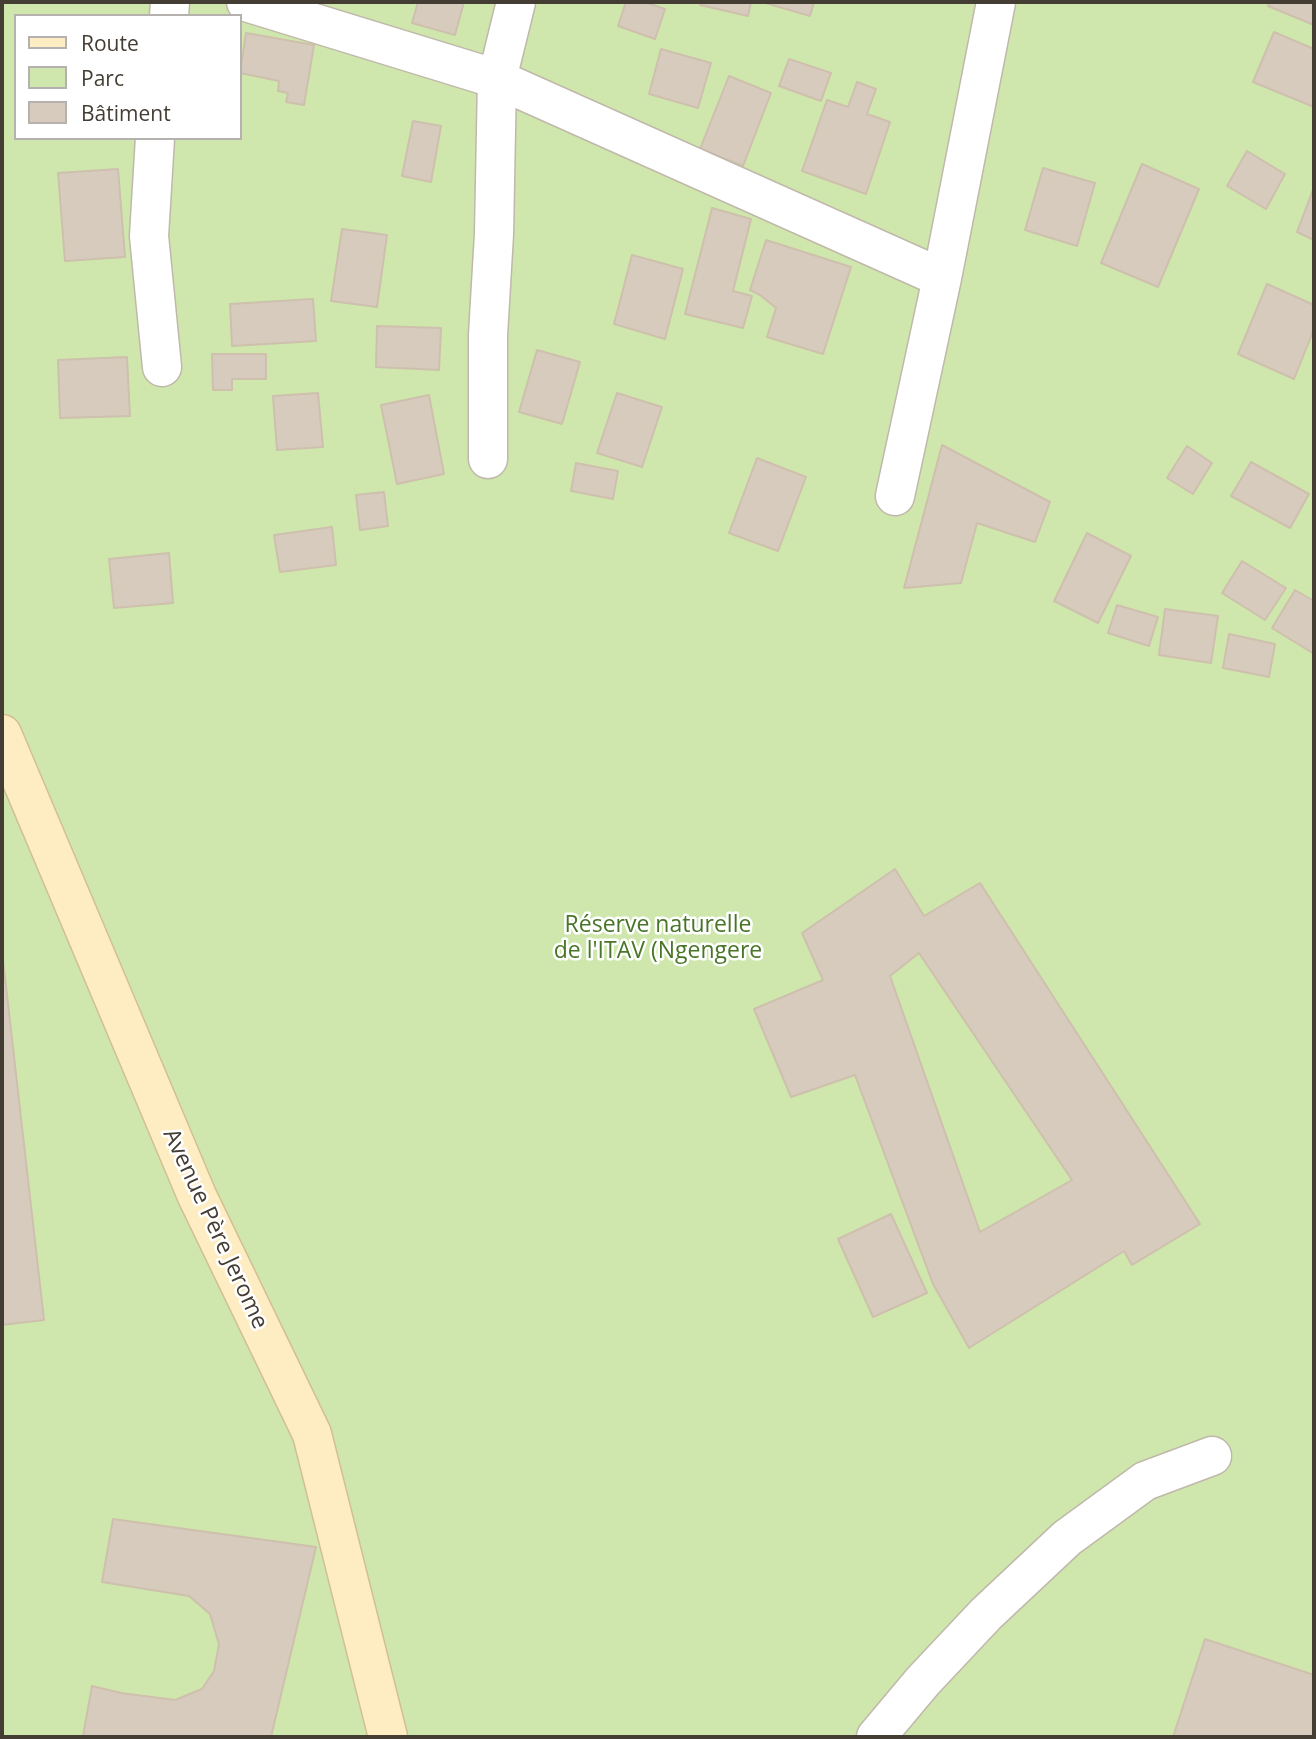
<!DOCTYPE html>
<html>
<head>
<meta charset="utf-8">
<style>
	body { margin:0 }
	#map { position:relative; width:1316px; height:1739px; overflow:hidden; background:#f2ede4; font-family:"Open Sans",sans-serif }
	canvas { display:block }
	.frame { position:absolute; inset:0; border:4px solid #443d34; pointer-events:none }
	.legend { position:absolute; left:14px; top:14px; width:228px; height:126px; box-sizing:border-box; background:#fff; border:2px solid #b4b1ae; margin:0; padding:9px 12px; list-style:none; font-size:21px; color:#443d34 }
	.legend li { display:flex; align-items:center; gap:14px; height:35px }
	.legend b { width:35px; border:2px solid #b4b1ae }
</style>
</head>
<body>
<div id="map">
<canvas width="1316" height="1739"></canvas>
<div class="frame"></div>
<ul class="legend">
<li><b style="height:9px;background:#feedc2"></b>Route</li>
<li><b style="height:19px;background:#cfe7ad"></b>Parc</li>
<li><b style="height:19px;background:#d7cbbd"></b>Bâtiment</li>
</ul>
</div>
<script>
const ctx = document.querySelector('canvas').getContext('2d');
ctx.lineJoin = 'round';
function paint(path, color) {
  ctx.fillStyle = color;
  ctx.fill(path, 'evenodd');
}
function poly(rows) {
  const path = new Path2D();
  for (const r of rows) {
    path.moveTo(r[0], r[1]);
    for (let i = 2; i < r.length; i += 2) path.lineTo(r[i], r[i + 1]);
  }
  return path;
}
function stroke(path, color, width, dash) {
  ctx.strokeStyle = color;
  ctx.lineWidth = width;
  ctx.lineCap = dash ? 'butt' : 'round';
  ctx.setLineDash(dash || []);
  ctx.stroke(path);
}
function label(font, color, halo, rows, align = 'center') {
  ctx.font = font + ' "Open Sans",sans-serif';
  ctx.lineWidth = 5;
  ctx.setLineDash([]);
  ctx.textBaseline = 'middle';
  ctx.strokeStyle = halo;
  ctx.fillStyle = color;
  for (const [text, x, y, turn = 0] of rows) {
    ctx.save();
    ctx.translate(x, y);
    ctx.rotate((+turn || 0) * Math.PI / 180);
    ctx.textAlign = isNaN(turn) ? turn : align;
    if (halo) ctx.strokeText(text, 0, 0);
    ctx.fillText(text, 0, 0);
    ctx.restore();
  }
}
paint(poly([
	[2,2,1314,2,1314,1737,2,1737],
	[16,16,240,16,240,138,16,138]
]), '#cfe7ad');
const building = poly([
	[418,2,464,2,455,35,412,23,418,2],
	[626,2,644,2,665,9,655,39,618,26,626,2],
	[701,2,751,2,748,16,700,5,701,2],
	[762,2,814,2,810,16,762,2],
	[1270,2,1314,2,1314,25,1268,6,1270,2],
	[1274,32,1314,49,1314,107,1253,82,1274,32],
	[246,33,314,45,304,105,286,102,288,93,278,91,279,81,240,73,246,33],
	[661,49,711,63,698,108,649,94,661,49],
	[789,59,831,73,821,101,779,86,789,59],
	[729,76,771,93,743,166,700,149,729,76],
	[857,82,876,89,867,114,890,122,866,194,802,171,827,100,848,107,857,82],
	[413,121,441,126,431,182,402,176,413,121],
	[1247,151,1285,174,1266,209,1227,186,1247,151],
	[1142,164,1199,189,1158,287,1101,263,1142,164],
	[1043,168,1095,183,1077,246,1025,230,1043,168],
	[118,169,125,257,65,261,58,173,118,169],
	[1314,187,1314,240,1297,232,1314,187],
	[712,208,751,219,733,291,752,296,743,328,685,314,712,208],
	[342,229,387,235,377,307,331,301,342,229],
	[766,240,851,267,823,354,767,337,776,308,760,295,750,290,766,240],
	[632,255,683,269,665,339,614,324,632,255],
	[1267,284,1314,305,1314,329,1294,379,1238,354,1267,284],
	[313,299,316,341,232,346,230,304,313,299],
	[377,326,441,328,439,370,376,367,377,326],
	[537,350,580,362,562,424,519,412,537,350],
	[212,354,266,354,266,379,232,379,232,390,213,390,212,354],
	[127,357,130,416,60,418,58,360,127,357],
	[318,393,323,447,277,450,273,396,318,393],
	[617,393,662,407,642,467,597,453,617,393],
	[429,395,444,474,397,484,381,405,429,395],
	[942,445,1050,502,1035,542,977,523,961,583,904,588,942,445],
	[1187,446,1212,463,1193,494,1167,478,1187,446],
	[757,458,806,477,778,551,729,533,757,458],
	[1251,462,1309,494,1290,528,1231,496,1251,462],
	[576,463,618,471,613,499,571,491,576,463],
	[384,492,388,526,360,530,356,495,384,492],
	[332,527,336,565,280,572,274,535,332,527],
	[1087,533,1131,556,1098,623,1054,601,1087,533],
	[169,553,173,603,114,608,109,559,169,553],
	[1242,561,1286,588,1265,620,1222,593,1242,561],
	[1295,590,1314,601,1314,654,1272,628,1295,590],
	[1117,605,1158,617,1149,646,1108,633,1117,605],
	[1165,609,1218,616,1211,663,1159,655,1165,609],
	[1229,634,1275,644,1269,677,1223,668,1229,634],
	[895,869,924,916,980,883,1200,1224,1132,1265,1124,1251,969,1348,933,1284,855,1075,791,1097,754,1009,823,980,802,933,895,869],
	[919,953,1072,1180,980,1232,890,976,919,953],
	[2,951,44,1320,2,1325,2,951],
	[891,1214,927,1293,873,1317,838,1239,891,1214],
	[113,1519,316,1547,271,1737,83,1736,92,1686,121,1693,175,1700,202,1689,214,1671,219,1644,210,1614,189,1596,102,1582,113,1519],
	[1205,1639,1314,1675,1314,1737,1173,1737,1205,1639]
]);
paint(building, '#d7cbbd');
stroke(building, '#cec0ad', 2);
const street = poly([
	[246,2,497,79,942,278],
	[169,16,170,2],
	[155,138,149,236,162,367],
	[488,459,488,335,494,234,497,79,516,2],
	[895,496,942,278,996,2],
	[876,1737,923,1681,986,1614,1067,1538,1145,1481,1212,1456]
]);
const secondary = poly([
	[2,734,197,1196,312,1434,388,1737]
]);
stroke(street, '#c0b8aa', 41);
stroke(secondary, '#d2bf94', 41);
stroke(street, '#fff', 38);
stroke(secondary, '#feedc2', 38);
label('23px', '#497528', '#fff', [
	["Réserve naturelle",658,925],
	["de l'ITAV (Ngengere",658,951]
]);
label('23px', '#443d34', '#fff', [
	["Avenue Père Jerome",215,1229,65]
]);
</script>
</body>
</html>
